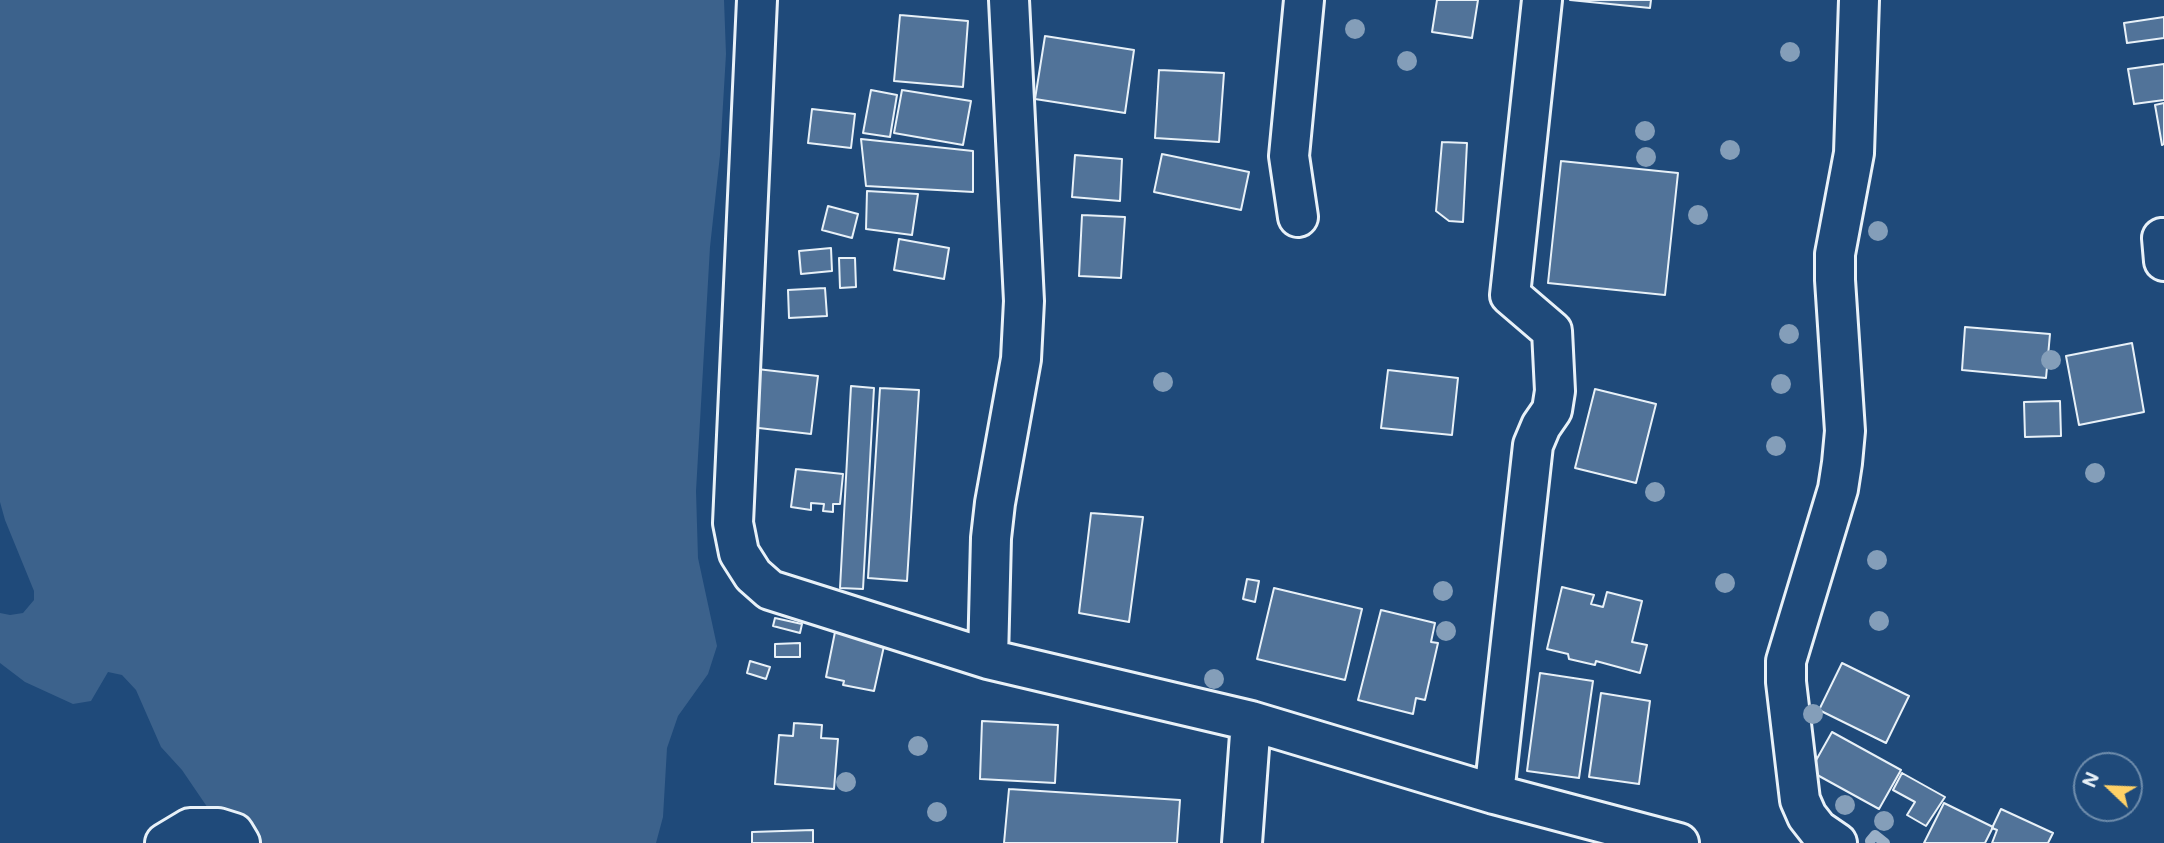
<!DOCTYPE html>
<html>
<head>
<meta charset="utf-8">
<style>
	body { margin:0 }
	#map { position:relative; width:2164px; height:843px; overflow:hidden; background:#1f4a7a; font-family:Mali,sans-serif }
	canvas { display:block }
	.north { position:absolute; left:2073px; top:752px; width:70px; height:70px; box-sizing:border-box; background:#1f4a7a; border:2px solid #6f8dac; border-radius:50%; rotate:293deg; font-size:19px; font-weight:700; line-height:28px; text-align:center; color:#e8f1f8 }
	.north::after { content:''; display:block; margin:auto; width:24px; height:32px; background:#ffd166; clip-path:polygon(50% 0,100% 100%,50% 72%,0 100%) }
</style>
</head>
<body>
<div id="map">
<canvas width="2164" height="843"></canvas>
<div class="north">N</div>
</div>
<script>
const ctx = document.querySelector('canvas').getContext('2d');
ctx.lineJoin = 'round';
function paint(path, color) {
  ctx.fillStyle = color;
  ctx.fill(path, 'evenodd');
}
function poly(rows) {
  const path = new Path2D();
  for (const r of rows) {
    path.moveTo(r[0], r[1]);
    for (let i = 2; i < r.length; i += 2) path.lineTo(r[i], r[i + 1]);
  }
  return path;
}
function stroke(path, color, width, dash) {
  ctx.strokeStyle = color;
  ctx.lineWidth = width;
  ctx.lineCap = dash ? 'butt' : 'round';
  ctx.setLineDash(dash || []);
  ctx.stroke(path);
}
paint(poly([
	[0,0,724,0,726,54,720,155,710,247,696,491,698,558,717,646,708,674,678,716,667,748,663,817,656,843,213,843,214,817,182,770,161,747,136,690,122,675,108,672,91,701,73,704,25,682,0,663,0,613,10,615,23,613,34,600,34,591,5,520,0,502]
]), '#3c628c');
stroke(poly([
	[1870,841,1875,835,1885,843]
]), '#9ab0c7', 10);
const building = poly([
	[1437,0,1478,0,1472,38,1432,32,1437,0],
	[1570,0,1651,0,1650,8,1570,0],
	[900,15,968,21,963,87,894,81,900,15],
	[2164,17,2164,38,2127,43,2124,23,2164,17],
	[1045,36,1134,50,1125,113,1035,99,1045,36],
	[2164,64,2164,100,2134,104,2128,69,2164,64],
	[1159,70,1224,73,1219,142,1155,138,1159,70],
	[871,90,897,95,890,137,863,133,871,90],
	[902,90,971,101,963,145,894,133,902,90],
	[2164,103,2164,144,2162,145,2155,105,2164,103],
	[812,109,855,114,851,148,808,143,812,109],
	[861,139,973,151,973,192,866,186,861,139],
	[1442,142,1467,143,1463,222,1449,221,1436,211,1442,142],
	[1162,154,1249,172,1241,210,1154,192,1162,154],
	[1075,155,1122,159,1120,201,1072,197,1075,155],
	[1561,161,1678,173,1665,295,1548,283,1561,161],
	[867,191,918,194,912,235,866,229,867,191],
	[828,206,858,214,852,238,822,230,828,206],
	[1082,215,1125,217,1121,278,1079,276,1082,215],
	[899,239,949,248,944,279,894,270,899,239],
	[831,248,832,271,801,274,799,251,831,248],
	[839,258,855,258,856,287,840,288,839,258],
	[825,288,827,316,789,318,788,290,825,288],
	[1965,327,2050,334,2046,378,1962,370,1965,327],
	[2132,343,2144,412,2079,425,2066,356,2132,343],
	[757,369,818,376,811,434,750,427,757,369],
	[1388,370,1458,378,1452,435,1381,428,1388,370],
	[851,386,874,388,863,589,840,588,851,386],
	[880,388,919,390,907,581,868,578,880,388],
	[1595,389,1656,404,1636,483,1575,468,1595,389],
	[2060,401,2061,436,2025,437,2024,402,2060,401],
	[796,469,843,474,840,504,833,504,833,512,823,511,824,504,811,503,811,510,791,507,796,469],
	[1091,513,1143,517,1129,622,1079,613,1091,513],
	[1247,579,1259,581,1255,602,1243,599,1247,579],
	[1562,587,1594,595,1591,604,1603,607,1607,592,1642,601,1632,642,1647,645,1640,673,1596,661,1595,665,1569,659,1568,654,1547,649,1562,587],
	[1274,588,1362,609,1345,680,1257,659,1274,588],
	[1381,610,1435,623,1431,642,1438,643,1425,700,1416,698,1413,714,1358,700,1381,610],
	[775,618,802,624,800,633,773,626,775,618],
	[836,627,886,637,874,691,843,685,844,681,826,677,836,627],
	[800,643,800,657,775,657,775,644,800,643],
	[750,661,770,667,766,679,747,673,750,661],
	[1842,663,1909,696,1886,743,1819,710,1842,663],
	[1540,673,1593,681,1579,778,1527,771,1540,673],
	[1601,693,1650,701,1639,784,1589,777,1601,693],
	[982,721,1058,725,1055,783,980,779,982,721],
	[794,723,822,725,821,738,838,739,834,789,775,784,779,735,793,736,794,723],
	[1832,732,1901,770,1879,809,1810,771,1832,732],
	[1902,773,1945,797,1926,826,1907,815,1915,802,1893,790,1902,773],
	[1009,789,1180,800,1177,843,1004,843,1009,789],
	[1944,803,1993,827,1985,843,1924,843,1944,803],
	[2001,809,2053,833,2048,843,1992,843,1997,830,1992,828,2001,809],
	[813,830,813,843,752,843,752,832,813,830]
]);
paint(building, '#517399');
stroke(building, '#e8f1f8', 2);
const minor = poly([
	[757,0,733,523,739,553,753,575,770,590,988,659,1251,721,1494,794,1679,843],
	[1298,217,1289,156,1304,0],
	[2162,238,2164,261],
	[988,659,991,538,995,503,1021,359,1024,301,1009,0],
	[1494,794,1533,445,1541,426,1552,410,1555,391,1552,331,1510,295,1542,0],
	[165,843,190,828,218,828,234,833,240,843],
	[1242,843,1251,721],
	[1837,843,1818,830,1807,816,1800,800,1786,682,1786,661,1838,489,1842,463,1845,431,1835,280,1835,254,1854,153,1859,0]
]);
stroke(minor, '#e8f1f8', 44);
stroke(minor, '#1f4a7a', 38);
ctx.fillStyle = '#849eb9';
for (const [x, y] of [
	[1355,29],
	[1790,52],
	[1407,61],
	[1645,131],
	[1730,150],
	[1646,157],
	[1698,215],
	[1878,231],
	[1789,334],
	[2051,360],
	[1163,382],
	[1781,384],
	[1776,446],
	[2095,473],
	[1655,492],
	[1877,560],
	[1725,583],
	[1443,591],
	[1879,621],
	[1446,631],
	[1214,679],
	[1813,714],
	[918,746],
	[846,782],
	[1845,805],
	[937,812],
	[1884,821]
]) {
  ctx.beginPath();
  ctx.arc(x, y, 10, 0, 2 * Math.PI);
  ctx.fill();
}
</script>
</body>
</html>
